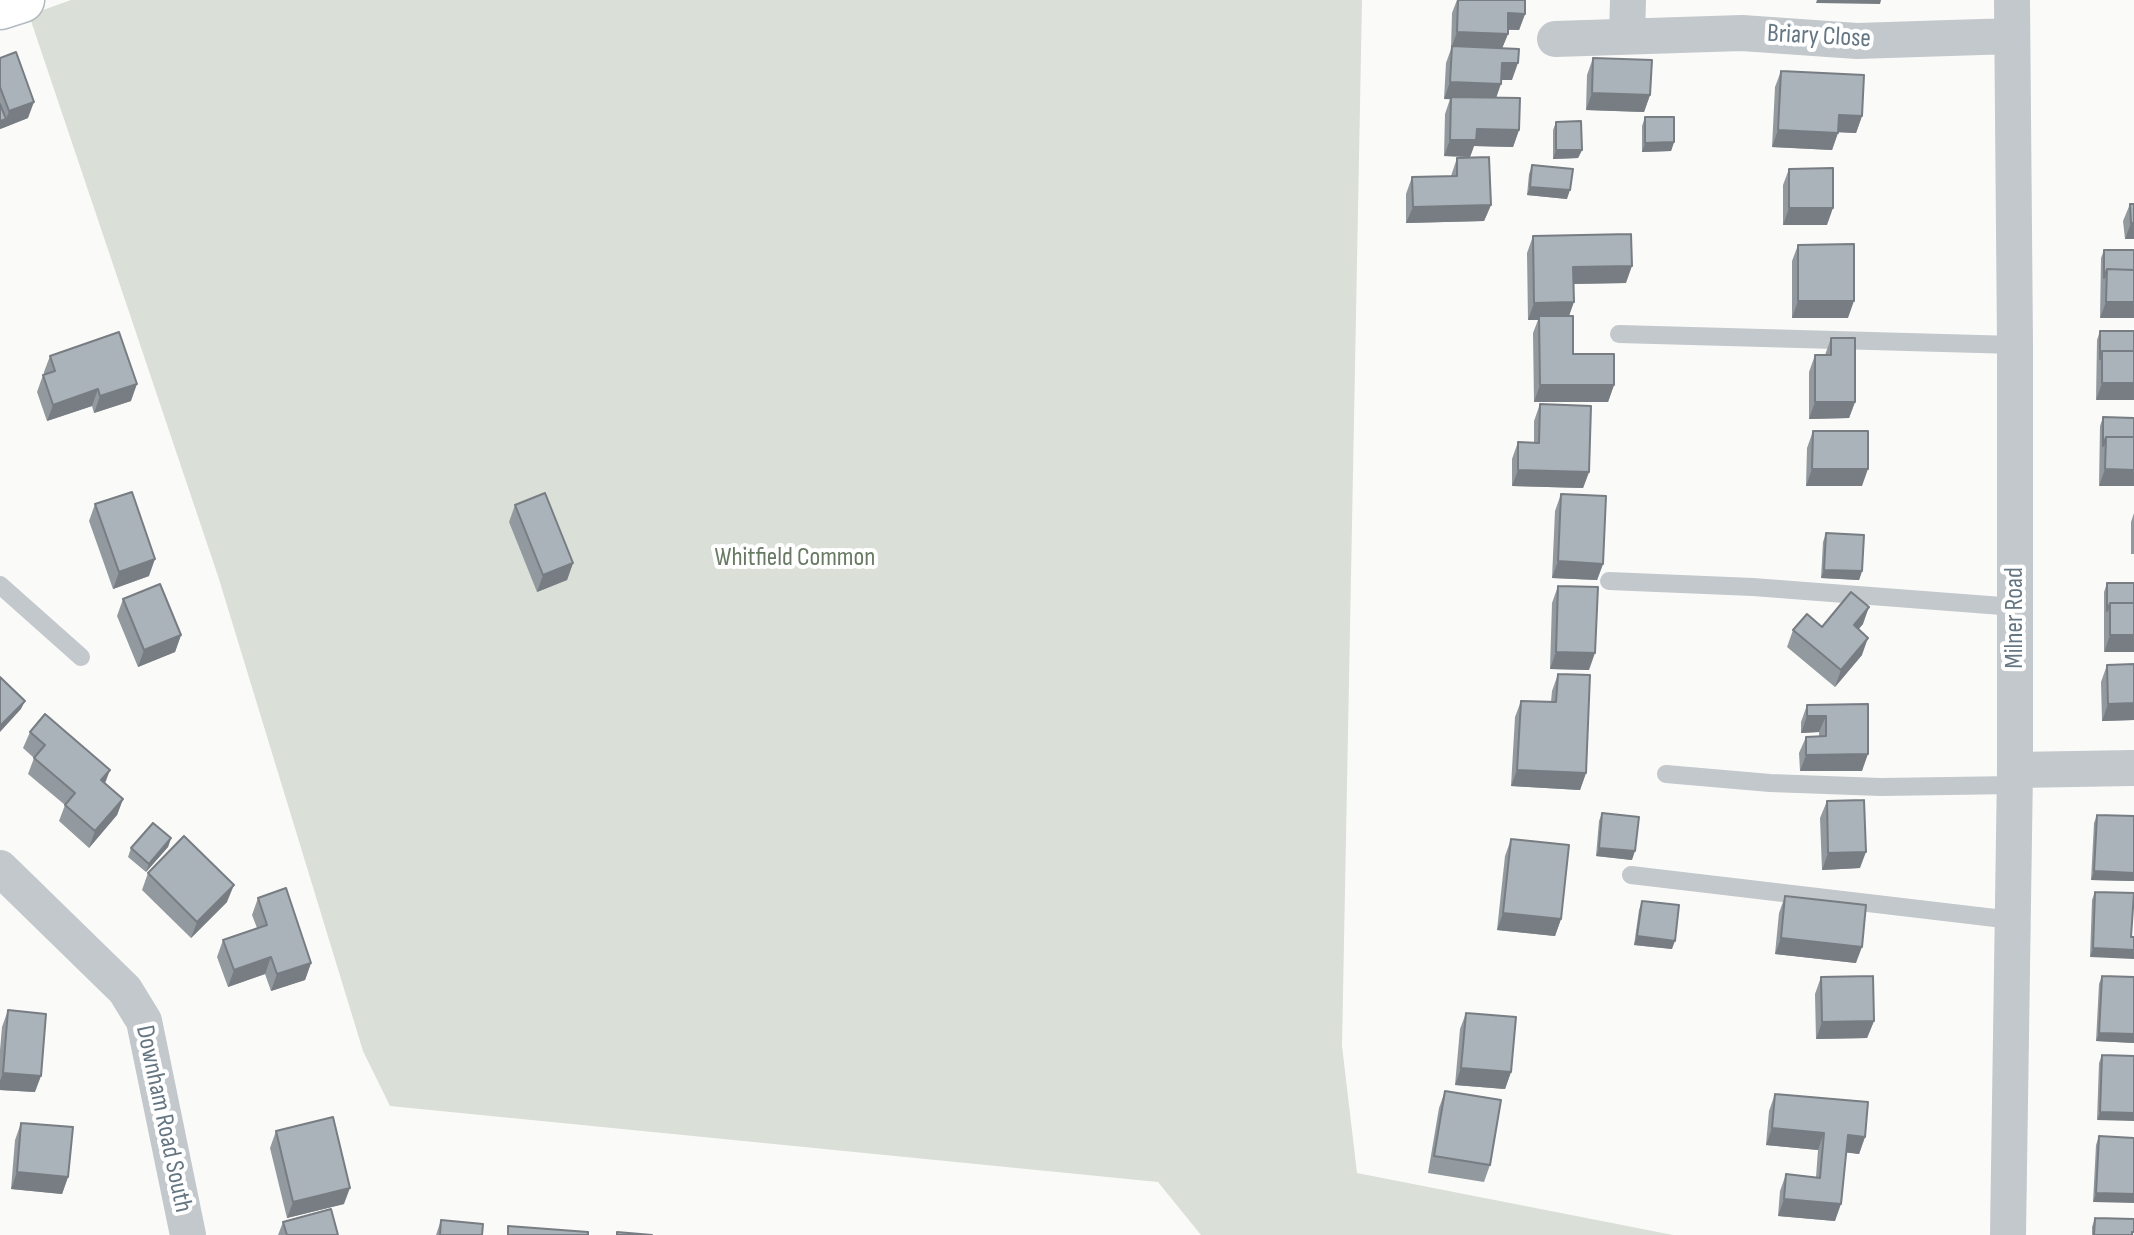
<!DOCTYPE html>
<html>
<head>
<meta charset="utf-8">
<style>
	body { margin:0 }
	canvas { display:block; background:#fafaf8 }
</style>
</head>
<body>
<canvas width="2134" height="1235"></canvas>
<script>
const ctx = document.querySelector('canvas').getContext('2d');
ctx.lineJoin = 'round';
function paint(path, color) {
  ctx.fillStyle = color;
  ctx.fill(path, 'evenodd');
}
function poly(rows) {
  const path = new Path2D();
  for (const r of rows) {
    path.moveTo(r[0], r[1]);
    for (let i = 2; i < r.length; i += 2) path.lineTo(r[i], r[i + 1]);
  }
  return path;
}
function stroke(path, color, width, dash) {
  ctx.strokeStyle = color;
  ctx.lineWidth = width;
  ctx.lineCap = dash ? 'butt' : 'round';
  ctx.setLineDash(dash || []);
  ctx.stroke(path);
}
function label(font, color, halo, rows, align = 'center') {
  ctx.font = font + ' "Sofia Sans Condensed",sans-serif';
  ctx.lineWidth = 8;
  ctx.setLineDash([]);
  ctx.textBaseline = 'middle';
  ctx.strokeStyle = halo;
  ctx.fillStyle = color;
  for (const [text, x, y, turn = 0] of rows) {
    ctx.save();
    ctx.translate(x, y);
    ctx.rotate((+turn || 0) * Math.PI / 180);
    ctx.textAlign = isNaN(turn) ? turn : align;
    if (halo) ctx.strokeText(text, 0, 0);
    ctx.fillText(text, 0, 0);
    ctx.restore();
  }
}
paint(poly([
	[71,0,1362,0,1342,1046,1357,1173,1673,1235,1201,1235,1158,1182,390,1106,363,1051,218,576,29,15]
]), '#dadfd7');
const secondary = poly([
	[0,7,22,0]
]);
stroke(secondary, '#b3babf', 47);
stroke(poly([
	[1619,334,2015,345],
	[1609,581,1753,587,2015,607],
	[0,585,81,657],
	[1666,774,1770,783,1881,787,2015,785],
	[1631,875,2012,920]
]), '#c3c8cc', 18);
stroke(poly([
	[1627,35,1628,0],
	[1555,39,1742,33,1857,41,2012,36],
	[2015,770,2134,768],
	[0,868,125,990,144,1021,188,1235],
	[2008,1235,2015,770,2015,345,2012,0]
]), '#c3c8cc', 36);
stroke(secondary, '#fff', 44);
paint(poly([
	[1457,0,1525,0,1525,14,1519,30,1508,30,1508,34,1502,48,1512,80,1501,80,1496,98,1519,130,1513,147,1474,146,1470,157,1444,156,1445,114,1450,99,1444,99,1446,63,1451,49,1452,13],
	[0,58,28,118,0,129],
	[1593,58,1650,95,1644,112,1586,110,1587,75],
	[1781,71,1862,116,1856,133,1838,132,1832,150,1772,147,1775,87],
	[1645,117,1674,142,1671,151,1642,152,1642,126],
	[1556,122,1582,150,1578,158,1553,159,1553,130],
	[1457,158,1491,205,1484,221,1406,223,1406,194,1412,177,1451,176],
	[1532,165,1567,199,1527,195,1529,174],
	[1789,169,1827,225,1783,225,1783,185],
	[2130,204,2134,204,2134,239,2125,239,2123,221],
	[1533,236,1626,283,1573,284,1569,316,1573,354,1614,385,1608,402,1534,402,1533,333,1538,320,1528,320,1527,253],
	[1798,245,1848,318,1792,318,1792,261],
	[2104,250,2134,250,2134,318,2100,318,2101,258],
	[2100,331,2134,331,2096,400,2097,340],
	[1831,338,1855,402,1849,418,1809,419,1809,372,1815,355,1825,355],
	[50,356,131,401,94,413,92,406,47,421,37,392,43,375,44,375,44,372],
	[1540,404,1589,472,1583,488,1512,486,1512,459,1518,442,1534,443,1534,421],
	[2103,417,2134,418,2099,486,2100,426],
	[1813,431,1862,486,1806,486,1807,448],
	[1561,494,1603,564,1597,580,1552,578,1555,511],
	[95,504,149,576,113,589,89,521],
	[515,505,573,563,567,580,537,592,509,522],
	[2134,513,2134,554,2131,554,2131,522],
	[1826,533,1862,571,1859,580,1821,578,1823,542],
	[2107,583,2134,583,2104,652,2104,592],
	[1558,586,1589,670,1550,669,1552,603],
	[123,599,181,635,175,652,138,667,117,616],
	[1863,624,1858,629,1862,655,1835,687,1787,647,1793,630],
	[2134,664,2134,720,2102,721,2101,682,2107,665],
	[1558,674,1586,773,1580,790,1511,786,1515,717,1521,701,1551,702,1552,691],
	[1868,704,1862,771,1800,771,1799,753,1806,737,1819,736,1819,732,1801,733,1801,722,1807,705],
	[30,732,105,783,123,799,117,815,89,848,59,821,65,805,28,774,34,758,23,748],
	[1827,801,1860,868,1822,870,1820,818],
	[1602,813,1632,860,1596,856,1599,821],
	[2097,815,2134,860,2134,881,2091,880,2094,823],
	[171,838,168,847,146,872,128,857,131,848],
	[1511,839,1561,919,1555,936,1497,930,1505,856],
	[148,873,227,902,191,938,142,890],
	[2095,892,2132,915,2090,957,2092,900],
	[1785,896,1856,963,1775,954,1779,913],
	[258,898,311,963,305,980,271,991,265,974,228,987,217,957,223,940,257,928,252,915],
	[1642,901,1672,949,1634,945,1639,910],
	[2102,976,2134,977,2134,1043,2096,1041,2099,984],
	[1821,977,1874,1021,1867,1038,1816,1039,1815,994],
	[8,1010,35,1092,0,1090,0,1050,2,1027],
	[1466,1013,1511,1072,1505,1089,1455,1085,1460,1029],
	[2102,1055,2134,1056,2097,1120,2099,1063],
	[1445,1091,1490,1165,1484,1182,1428,1173,1439,1108],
	[1775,1094,1865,1137,1859,1154,1846,1152,1835,1221,1778,1216,1780,1191,1786,1174,1816,1177,1818,1150,1766,1145,1769,1111],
	[21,1123,68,1177,62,1194,11,1189,15,1140],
	[276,1131,344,1204,287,1218,270,1148],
	[2099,1136,2134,1138,2093,1202,2096,1145],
	[2095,1218,2134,1235,2092,1235,2092,1227],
	[441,1220,482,1235,436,1235],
	[283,1222,338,1235,278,1235]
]), '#929a9f');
paint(poly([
	[1817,0,1881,0,1880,4,1816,3],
	[1508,13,1525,14,1519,30,1502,29],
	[1457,32,1508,34,1501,51,1451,49],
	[1502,63,1518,63,1512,80,1496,80],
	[1450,82,1501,84,1495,101,1444,99],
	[1592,93,1650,95,1644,112,1586,110],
	[34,102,28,118,3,128,9,111],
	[1839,115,1862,116,1856,133,1833,132],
	[6,119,3,128,0,129,0,121],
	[1477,129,1519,130,1513,147,1474,146,1470,157,1444,156,1450,140],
	[1778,130,1838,133,1832,150,1772,147],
	[1674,142,1671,151,1642,152,1645,143],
	[1556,150,1582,150,1578,158,1553,159],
	[1530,187,1570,190,1567,199,1527,195],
	[1491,205,1484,221,1406,223,1413,207],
	[1789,208,1833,208,1827,225,1783,225],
	[2131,223,2134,223,2134,239,2125,239],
	[1632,266,1626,283,1567,284,1573,267],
	[1798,301,1854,301,1848,318,1792,318],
	[1574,302,1568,319,1539,316,1538,320,1528,320,1534,303],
	[2106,302,2134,302,2134,318,2100,318],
	[2102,383,2134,383,2134,400,2096,400],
	[137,384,131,401,94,413,100,396],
	[1540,385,1614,385,1608,402,1534,402],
	[98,389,92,406,47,421,53,405],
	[1815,402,1855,402,1849,418,1809,419],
	[1812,469,1868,469,1862,486,1806,486],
	[2105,469,2134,470,2134,486,2099,486],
	[1518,470,1589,472,1583,488,1512,486],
	[155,559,149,576,113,589,119,572],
	[1558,561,1603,564,1597,580,1552,578],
	[573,563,567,580,537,592,543,575],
	[1824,570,1862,571,1859,580,1821,578],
	[1869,607,1863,624,1848,642,1854,625],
	[181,635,175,652,138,667,144,650],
	[2110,635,2134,635,2134,652,2104,652],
	[1868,638,1862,655,1835,687,1841,670],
	[1556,652,1595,653,1589,670,1550,669],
	[25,701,21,709,0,732,0,726],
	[2134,703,2134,720,2102,721,2108,704],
	[1807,716,1826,716,1819,732,1801,733],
	[1868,754,1862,771,1800,771,1806,755],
	[110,770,104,786,101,780],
	[1517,770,1586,773,1580,790,1511,786],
	[123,799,117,815,89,848,95,831],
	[171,838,168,847,146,872,149,864],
	[1599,848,1635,851,1632,860,1596,856],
	[1866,852,1860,868,1822,870,1828,853],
	[2094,871,2134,873,2134,881,2091,880],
	[234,885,227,902,191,938,197,922],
	[1503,913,1561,919,1555,936,1497,930],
	[1637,936,1675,941,1672,949,1634,945],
	[1781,938,1862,947,1856,963,1775,954],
	[2093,948,2134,950,2134,959,2090,957],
	[271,957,265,974,228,987,234,970],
	[311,963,305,980,271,991,277,974],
	[1874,1021,1867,1038,1816,1039,1822,1022],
	[2099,1033,2134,1034,2134,1043,2096,1041],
	[1461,1068,1511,1072,1505,1089,1455,1085],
	[3,1073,41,1076,35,1092,0,1090,0,1081],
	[2100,1112,2134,1113,2134,1121,2097,1120],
	[1772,1128,1824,1133,1818,1150,1766,1145],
	[1848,1135,1865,1137,1859,1154,1842,1152],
	[17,1172,68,1177,62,1194,11,1189],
	[350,1188,344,1204,287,1218,293,1202],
	[2096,1193,2134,1194,2134,1203,2093,1202],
	[1784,1199,1841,1204,1835,1221,1778,1216]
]), '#777d82');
const building = poly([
	[1458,0,1525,0,1525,14,1508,13,1508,34,1457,32,1458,0],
	[1452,46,1519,49,1518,63,1502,63,1501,84,1450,82,1452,46],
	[16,52,34,102,9,111,0,87,0,58,16,52],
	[1593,58,1652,60,1650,95,1592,93,1593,58],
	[1781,71,1864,75,1862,116,1839,115,1838,133,1778,130,1781,71],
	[1451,97,1520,98,1519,130,1477,129,1476,140,1450,140,1451,97],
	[0,104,6,119,0,121,0,104],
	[1645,117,1674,117,1674,142,1645,143,1645,117],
	[1581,121,1582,150,1556,150,1556,122,1581,121],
	[1489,157,1491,205,1413,207,1412,177,1457,176,1457,158,1489,157],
	[1532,165,1573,169,1570,190,1530,187,1532,165],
	[1833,168,1833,208,1789,208,1789,169,1833,168],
	[2130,204,2134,204,2134,223,2131,223,2130,204],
	[1631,234,1632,266,1573,267,1574,302,1534,303,1533,236,1631,234],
	[1854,244,1854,301,1798,301,1798,245,1854,244],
	[2104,250,2134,250,2134,270,2107,269,2104,278,2104,250],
	[2107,269,2134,270,2134,302,2106,302,2107,269],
	[1539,316,1573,316,1573,354,1614,354,1614,385,1540,385,1539,316],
	[2100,331,2134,331,2134,351,2102,351,2100,359,2100,331],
	[119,332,137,384,100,396,98,389,53,405,43,375,55,371,50,356,119,332],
	[1831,338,1855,338,1855,402,1815,402,1815,355,1831,355,1831,338],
	[2102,351,2134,351,2134,383,2102,383,2102,351],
	[1540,404,1591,406,1589,472,1518,470,1518,442,1539,443,1540,404],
	[2103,417,2134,418,2134,437,2106,437,2103,446,2103,417],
	[1813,431,1868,431,1868,469,1812,469,1813,431],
	[2106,437,2134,437,2134,470,2105,469,2106,437],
	[132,492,155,559,119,572,95,504,132,492],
	[545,493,573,563,543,575,515,505,545,493],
	[1561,494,1606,496,1603,564,1558,561,1561,494],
	[1826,533,1864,535,1862,571,1824,570,1826,533],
	[2107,583,2134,583,2134,603,2110,603,2107,611,2107,583],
	[160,584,181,635,144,650,123,599,160,584],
	[1558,586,1598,587,1595,653,1556,652,1558,586],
	[1851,592,1869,607,1854,625,1868,638,1841,670,1793,630,1807,614,1822,627,1851,592],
	[2110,603,2134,603,2134,635,2110,635,2110,603],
	[2134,664,2134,703,2108,704,2107,665,2134,664],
	[1558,674,1590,675,1586,773,1517,770,1521,701,1556,702,1558,674],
	[0,677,25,701,0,726,0,677],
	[1868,704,1868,754,1806,755,1806,737,1826,736,1826,716,1807,716,1807,705,1868,704],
	[45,714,110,770,101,780,123,799,95,831,65,805,75,793,34,758,45,745,30,732,45,714],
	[1864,800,1866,852,1828,853,1827,801,1864,800],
	[1602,813,1639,817,1635,851,1599,848,1602,813],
	[2097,815,2134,816,2134,873,2094,871,2097,815],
	[153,823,171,838,149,864,131,848,153,823],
	[184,836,234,885,197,922,148,873,184,836],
	[1511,839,1569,845,1561,919,1503,913,1511,839],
	[286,888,311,963,277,974,271,957,234,970,223,940,267,925,258,898,286,888],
	[2095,892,2134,893,2131,937,2134,937,2134,950,2093,948,2095,892],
	[1785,896,1866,905,1862,947,1781,938,1785,896],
	[1642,901,1679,905,1675,941,1637,936,1642,901],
	[1873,976,1874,1021,1822,1022,1821,977,1873,976],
	[2102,976,2134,977,2134,1034,2099,1033,2102,976],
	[8,1010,46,1014,41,1076,3,1073,8,1010],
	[1466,1013,1516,1017,1511,1072,1461,1068,1466,1013],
	[2102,1055,2134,1056,2134,1113,2100,1112,2102,1055],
	[1445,1091,1501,1100,1490,1165,1434,1156,1445,1091],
	[1775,1094,1868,1102,1865,1137,1848,1135,1841,1204,1784,1199,1786,1174,1820,1178,1824,1133,1772,1128,1775,1094],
	[333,1117,350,1188,293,1202,276,1131,333,1117],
	[21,1123,73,1127,68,1177,17,1172,21,1123],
	[2099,1136,2134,1138,2134,1194,2096,1193,2099,1136],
	[331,1209,338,1235,287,1235,283,1222,331,1209],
	[2095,1218,2134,1219,2134,1232,2132,1232,2132,1235,2094,1235,2095,1218],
	[441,1220,483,1224,482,1235,440,1235,441,1220],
	[508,1226,588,1232,588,1235,508,1235,508,1226],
	[617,1232,652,1235,617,1235,617,1232]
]);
paint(building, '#aab3b9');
stroke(building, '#777d82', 2);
label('26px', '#657683', '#fff', [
	["Briary Close",1819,37,3],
	["Milner Road",2015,618,-90],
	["Downham Road South",163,1119,78]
]);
label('26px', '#687a64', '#fff', [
	["Whitfield Common",795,558]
]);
</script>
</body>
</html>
